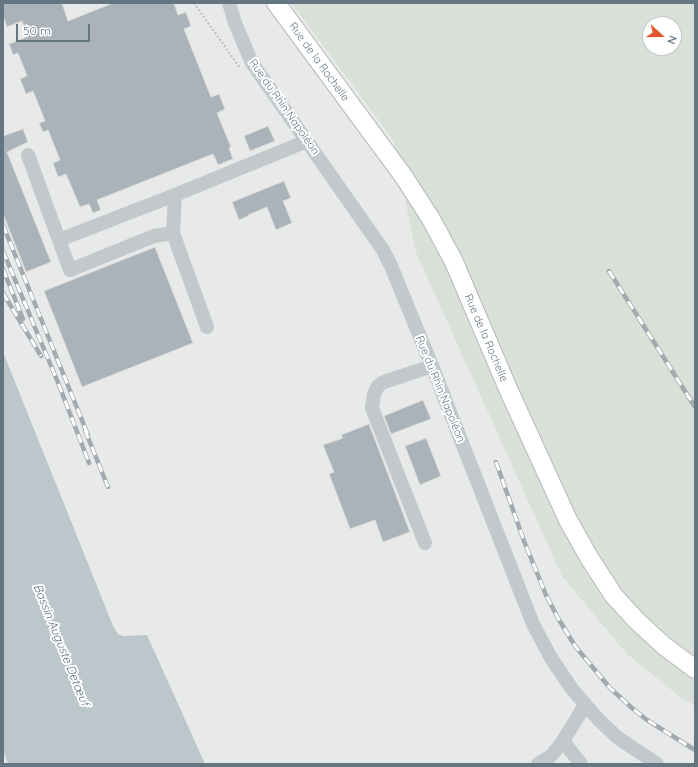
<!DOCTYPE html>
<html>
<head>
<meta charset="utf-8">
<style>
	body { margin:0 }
	#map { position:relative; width:698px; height:767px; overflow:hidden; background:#fafaf8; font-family:Quicksand,sans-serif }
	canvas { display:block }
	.frame { position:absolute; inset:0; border:4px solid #657683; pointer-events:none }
	.north { position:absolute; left:642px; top:16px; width:40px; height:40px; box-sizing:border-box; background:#fff; border:1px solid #c1c8cd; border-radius:50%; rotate:111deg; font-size:11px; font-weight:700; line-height:16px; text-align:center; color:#657683 }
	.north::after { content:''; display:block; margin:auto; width:14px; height:18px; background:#e4572e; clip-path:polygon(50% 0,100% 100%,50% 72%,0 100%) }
	.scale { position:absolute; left:16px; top:24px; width:74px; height:18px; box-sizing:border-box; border:2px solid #657683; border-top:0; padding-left:5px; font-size:12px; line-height:14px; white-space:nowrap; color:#657683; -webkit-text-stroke:3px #fff; paint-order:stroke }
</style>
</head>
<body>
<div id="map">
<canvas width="698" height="767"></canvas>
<div class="frame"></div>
<div class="north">N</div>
<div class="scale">50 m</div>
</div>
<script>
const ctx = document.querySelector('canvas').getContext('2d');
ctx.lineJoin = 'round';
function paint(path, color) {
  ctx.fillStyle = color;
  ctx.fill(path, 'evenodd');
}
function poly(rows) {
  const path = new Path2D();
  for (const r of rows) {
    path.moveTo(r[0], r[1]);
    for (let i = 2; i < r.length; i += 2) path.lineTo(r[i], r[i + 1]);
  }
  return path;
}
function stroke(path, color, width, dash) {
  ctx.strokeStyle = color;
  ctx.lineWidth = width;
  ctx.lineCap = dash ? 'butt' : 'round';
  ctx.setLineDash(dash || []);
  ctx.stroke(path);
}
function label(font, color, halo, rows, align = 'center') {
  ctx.font = font + ' Quicksand,sans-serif';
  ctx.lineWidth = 4;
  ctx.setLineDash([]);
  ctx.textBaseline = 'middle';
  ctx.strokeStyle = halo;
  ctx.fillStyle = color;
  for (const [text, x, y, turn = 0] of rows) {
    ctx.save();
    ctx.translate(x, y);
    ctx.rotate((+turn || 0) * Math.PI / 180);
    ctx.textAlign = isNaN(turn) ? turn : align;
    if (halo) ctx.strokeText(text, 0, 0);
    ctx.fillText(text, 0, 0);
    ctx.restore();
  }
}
paint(poly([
	[3,3,291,3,393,140,415,250,683,699,695,706,695,764,3,764]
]), '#e8e9e9');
paint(poly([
	[291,3,695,3,695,706,683,699,627,654,562,576,415,250,393,140],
	[650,24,674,24,674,48,650,48]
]), '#dadfd7');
paint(poly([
	[3,352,113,626,118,634,123,636,147,635,205,764,8,764,3,750]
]), '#bbc7cb');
const building = poly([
	[3,3,62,3,68,21,113,3,174,3,178,15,186,12,191,26,184,29,211,97,219,94,225,109,217,113,231,147,229,148,233,159,218,165,213,154,97,200,101,210,93,213,89,204,80,207,66,174,58,177,53,163,60,160,48,130,43,132,39,123,45,121,33,91,26,94,20,79,27,76,18,53,13,55,9,44,29,36,22,21,7,27,3,16,3,3],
	[268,126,275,141,250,151,244,136,268,126],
	[23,129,28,142,7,152,51,262,26,272,3,214,3,136,23,129],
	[284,181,291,198,283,201,292,223,276,230,267,207,248,215,248,216,239,220,232,202,284,181],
	[155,247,193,343,82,387,44,291,155,247],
	[423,400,431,419,391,434,384,416,423,400],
	[369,424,410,532,383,542,375,520,350,529,329,474,334,472,323,445,343,438,341,435,369,424],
	[426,438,441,476,420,485,405,446,426,438]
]);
paint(building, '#aab3b9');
stroke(building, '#dcdcda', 1);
const major = poly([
	[276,3,404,177,431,219,454,262,509,391,568,520,590,559,614,596,637,621,663,645,695,669]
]);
stroke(major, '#b5babe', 20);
stroke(poly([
	[194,3,240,68]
]), '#bbbfc2', 2, [2, 2]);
stroke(poly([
	[229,3,235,23,252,63,383,250,391,266,432,366,533,624,551,658,572,689,598,719,618,738,657,764],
	[28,155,59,240,175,195,307,141],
	[175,195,173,233,207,327],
	[59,240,70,270,154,236,173,233],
	[425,543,372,408,374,394,378,386,384,382,432,366],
	[563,741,581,764],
	[538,764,551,756,563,741,585,705]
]), '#c3c8cc', 14);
stroke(major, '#fff', 18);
const rail = poly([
	[3,225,88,435],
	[3,251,59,385,89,463],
	[3,269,23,319],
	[609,271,695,407],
	[3,293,41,356],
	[85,430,108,487],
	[496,462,524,541,546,595,558,618,575,646,610,688,632,708,647,720,695,750]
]);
stroke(rail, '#a2aab0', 4.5);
stroke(rail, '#fff', 3, [9]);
label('11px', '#657683', '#fff', [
	["Rue de la Rochelle",319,62,54],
	["Rue du Rhin Napoléon",284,107,55],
	["Rue de la Rochelle",486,338,67],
	["Rue du Rhin Napoléon",440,389,68]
]);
label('italic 12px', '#60757c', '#fff', [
	["Bassin Auguste Detœuf",61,645,68]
]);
</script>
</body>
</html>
